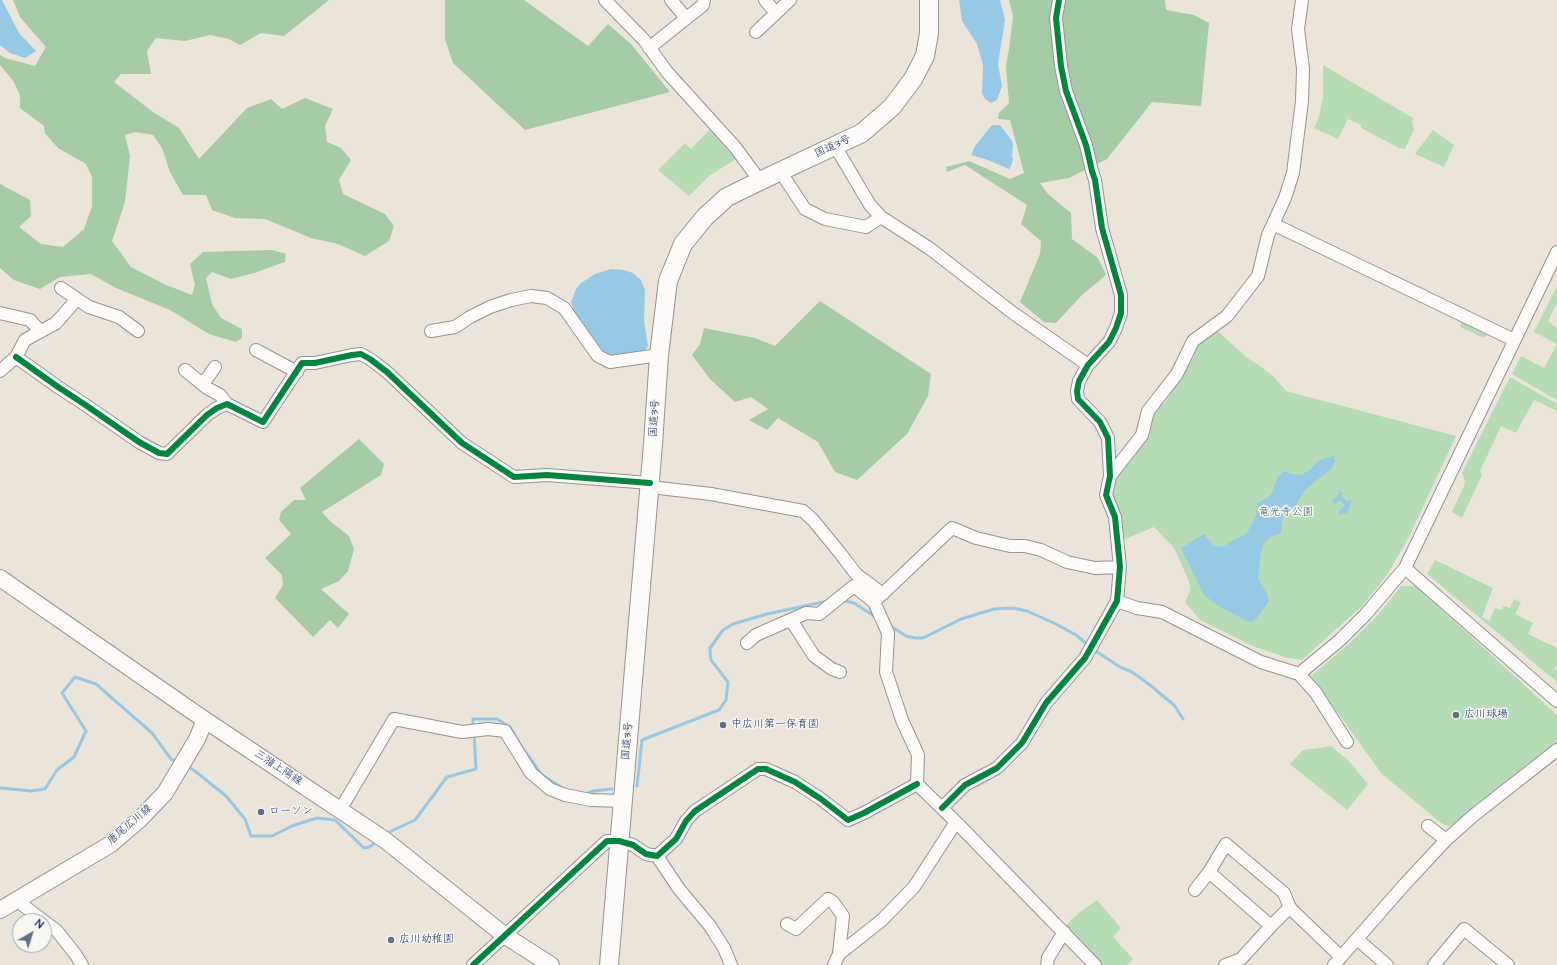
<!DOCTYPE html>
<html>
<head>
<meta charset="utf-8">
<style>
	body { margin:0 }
	#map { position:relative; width:1557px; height:965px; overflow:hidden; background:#ebe4d9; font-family:"Architects Daughter",sans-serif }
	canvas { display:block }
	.north { position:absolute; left:12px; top:913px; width:40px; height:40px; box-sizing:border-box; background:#f6f6f2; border:1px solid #9ea6b7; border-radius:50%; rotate:39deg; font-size:11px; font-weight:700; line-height:16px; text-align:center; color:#1b2f5e }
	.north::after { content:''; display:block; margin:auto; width:14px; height:18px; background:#646e89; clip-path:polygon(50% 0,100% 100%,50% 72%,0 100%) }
</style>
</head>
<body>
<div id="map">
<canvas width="1557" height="965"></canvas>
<div class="north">N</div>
</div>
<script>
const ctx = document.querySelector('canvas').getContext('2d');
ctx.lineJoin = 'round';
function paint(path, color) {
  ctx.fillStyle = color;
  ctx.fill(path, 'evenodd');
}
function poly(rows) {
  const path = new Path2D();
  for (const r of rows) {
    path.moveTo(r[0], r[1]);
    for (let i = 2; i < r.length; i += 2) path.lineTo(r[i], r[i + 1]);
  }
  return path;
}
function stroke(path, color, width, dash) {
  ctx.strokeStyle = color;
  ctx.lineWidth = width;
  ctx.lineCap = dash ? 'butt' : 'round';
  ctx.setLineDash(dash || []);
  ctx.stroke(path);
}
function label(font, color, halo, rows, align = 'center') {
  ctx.font = font + ' "Architects Daughter","Klee One",sans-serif';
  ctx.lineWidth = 3;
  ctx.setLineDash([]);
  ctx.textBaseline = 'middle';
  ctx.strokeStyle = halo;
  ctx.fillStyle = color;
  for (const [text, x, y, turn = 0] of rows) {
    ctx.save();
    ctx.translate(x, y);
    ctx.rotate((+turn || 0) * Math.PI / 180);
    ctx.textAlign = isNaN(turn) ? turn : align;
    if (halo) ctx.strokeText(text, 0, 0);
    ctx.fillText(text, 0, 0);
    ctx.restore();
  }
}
paint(poly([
	[1323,65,1413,118,1412,123,1414,129,1405,149,1399,148,1361,128,1361,125,1348,119,1356,102,1338,139,1314,128,1319,117,1323,97],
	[712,127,730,146,736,159,709,176,689,196,658,170,685,143,691,149],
	[1433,130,1454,145,1444,167,1415,154],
	[1557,286,1557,303,1548,321,1557,328,1557,400,1512,374,1521,356,1544,368,1557,344,1534,332],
	[1462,321,1488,334,1485,337,1482,337,1460,327],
	[1214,329,1220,333,1246,357,1260,366,1274,377,1286,391,1456,436,1409,537,1387,575,1362,606,1302,660,1288,658,1255,647,1200,620,1185,602,1190,591,1189,581,1174,548,1154,527,1123,540,1112,497,1115,480,1144,440,1157,406,1164,404,1195,355,1192,352,1205,336],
	[1510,377,1557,404,1557,411,1534,400,1516,433,1501,426,1480,471,1482,475,1462,518,1452,512,1464,486,1465,482,1462,473],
	[1435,560,1493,588,1482,617,1489,621,1495,608,1501,610,1504,606,1510,608,1514,599,1521,602,1515,614,1533,623,1528,634,1557,648,1557,665,1555,669,1557,671,1557,682,1427,574],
	[1401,586,1416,586,1557,715,1557,741,1457,824,1450,827,1441,823,1382,774,1311,676,1350,643,1378,615],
	[1331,746,1349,761,1368,784,1347,810,1290,764,1303,750,1321,748],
	[1097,900,1121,928,1113,937,1133,959,1127,965,1101,965,1066,928,1066,925,1080,912]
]), '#b5dcb4');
paint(poly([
	[13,0,329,0,284,36,261,33,240,45,229,39,210,35,185,41,156,38,147,51,151,74,121,74,114,82,153,112,179,128,199,159,247,108,271,99,282,109,305,98,333,109,325,126,327,142,341,148,351,160,339,180,343,194,385,214,394,226,389,241,365,256,338,244,311,238,265,219,235,218,212,210,206,195,183,195,170,172,162,148,153,135,136,132,125,135,130,156,125,202,112,241,131,267,164,284,192,295,195,285,190,264,203,252,272,250,286,254,285,262,254,273,231,279,212,272,206,278,212,304,221,318,242,329,242,338,236,342,209,334,170,310,116,288,91,274,60,277,40,289,14,280,0,268,0,184,30,200,31,216,19,227,41,244,63,247,84,229,92,206,92,177,86,164,58,148,45,133,44,126,20,108,20,95,14,82,0,65,0,55,5,58,35,66,46,47,20,17],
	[445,0,524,0,588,46,608,24,631,44,670,92,525,130,453,63,445,39],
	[1009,0,1165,0,1166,10,1194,15,1209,23,1201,106,1152,102,1107,159,1069,178,1040,183,1048,194,1071,213,1072,239,1098,258,1106,275,1082,295,1056,323,1044,322,1020,302,1040,254,1041,241,1021,224,1027,205,965,165,947,172,946,167,969,161,1010,179,1024,173,1010,120,998,119,999,113,1009,103,1006,66,1009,49,1013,16],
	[820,301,931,374,928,396,907,434,857,480,835,472,818,442,778,418,767,430,749,420,768,409,751,397,735,402,710,379,692,355,700,344,704,328,755,338,775,346],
	[359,439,384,464,381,475,322,512,330,521,349,536,354,549,348,571,339,581,321,589,349,614,338,628,330,620,313,637,275,598,283,585,282,575,265,558,291,534,279,520,281,512,294,500,306,500,300,488]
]), '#a6cba7');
paint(poly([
	[0,0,2,0,19,33,36,51,25,58,10,53,0,45],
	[959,0,1000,0,1005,20,998,64,1002,86,997,100,991,103,985,99,982,93,983,65,977,44,962,21],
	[992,125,1000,125,1012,141,1013,145,1012,156,1013,159,1011,166,1009,169,988,160,971,155,975,146],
	[611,269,624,270,633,273,641,280,645,290,644,321,648,346,643,352,609,358,603,354,575,315,571,302,576,289,581,283,595,274],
	[1333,456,1334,456,1335,462,1332,468,1305,490,1295,506,1283,514,1281,533,1269,538,1264,543,1261,552,1258,579,1267,594,1269,601,1255,620,1252,622,1247,621,1217,605,1204,595,1181,548,1204,534,1213,545,1219,547,1224,546,1233,540,1243,536,1247,533,1256,516,1257,503,1269,497,1272,493,1278,476,1284,471,1295,475,1303,474,1310,470,1319,460],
	[1339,490,1343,493,1341,496,1348,502,1350,499,1352,501,1349,507,1350,508,1346,514,1344,512,1342,515,1338,512,1345,505,1339,500,1336,504,1332,501,1340,493,1338,491]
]), '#96c9e6');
stroke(poly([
	[841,600,854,603,877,618],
	[889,625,906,636,915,638,923,638,961,619,994,609,1013,608,1027,611,1056,624,1076,635,1088,645],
	[1094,650,1120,667,1132,672,1150,685,1175,706,1183,719],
	[473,727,473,719,497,719,510,727,521,746,542,775,561,787],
	[187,766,195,771,226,796,245,819,251,836,272,836,292,826,317,818,335,820,364,848,369,847,378,841],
	[637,786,642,740,719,710,726,700,728,682,711,660,710,653,710,648,723,630,733,624,767,614,828,601],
	[0,788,31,791,45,789,57,770,74,757,86,731,62,693,75,677,96,684,152,733,171,759,178,762],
	[585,794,593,791,612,789],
	[385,834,415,820,447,777,476,769,474,733]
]), '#96c9e6', 3);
const minor = poly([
	[605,0,644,40,667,72,735,147,760,181],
	[671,0,686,18],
	[765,0,776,13],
	[756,32,790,0],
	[649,48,703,5,704,0],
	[835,146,870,205,881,217,929,248,1013,313,1088,365],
	[780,171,805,209,825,219,866,227,881,217],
	[1273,224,1514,340],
	[61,288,89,307,119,317,138,331],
	[0,313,30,320,40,331],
	[431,331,455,327,470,317,490,307,511,300,531,296,547,298,564,308,598,356,610,362,659,355],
	[256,350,297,372],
	[16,357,58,387,84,404,139,442,159,453,167,454,207,415,217,408,227,404,263,422,302,363,315,363,352,355,361,354,370,359,387,372,462,443,514,477,547,475,650,483],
	[185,370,207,388,220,395,227,404],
	[0,371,16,357,25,340,56,323,77,299],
	[203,384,215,367],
	[1110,476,1142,435,1148,411,1177,374,1193,341,1227,316,1258,276,1268,235,1285,198,1293,173,1302,101,1303,69,1298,29,1302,0],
	[650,487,711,494,803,511,813,520,840,553,856,574,883,594],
	[1405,568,1557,701],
	[1117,601,1137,608,1162,612,1261,662,1299,674,1316,693,1347,742],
	[874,602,952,528,976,538,1010,546,1025,546,1041,550,1067,562,1095,568,1120,567],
	[791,620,814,656,832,669,840,672],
	[747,643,756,635,806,613,819,614,854,586,874,602,888,633,886,672,902,720,918,755,917,784,956,822,1095,965],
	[1299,674,1340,640,1365,615,1405,568,1557,252],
	[942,808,965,785,997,768,1022,743,1046,703,1085,658,1117,601,1120,567,1115,517,1106,495,1110,476,1108,438,1100,422,1078,399,1077,391,1079,381,1088,365,1109,342,1116,328,1121,313,1121,295,1102,228,1095,180,1092,171,1086,145,1066,91,1061,66,1056,18,1059,0],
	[340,810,394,719,462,732,488,729,505,731,531,773,550,789,565,795,591,800,623,801],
	[1428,826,1446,840],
	[657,856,679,889,710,926,724,948,731,965],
	[1209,872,1271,926],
	[1195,890,1209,872,1226,844,1284,893,1290,908,1341,957],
	[16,900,57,931,76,955,82,965],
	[787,924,796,929,828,899,833,902,843,916,839,954],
	[1357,939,1387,965],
	[473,965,607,841,619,841,633,845,646,854,657,856,676,839,686,821,695,811,758,769,766,769,795,782,821,799,848,820,864,813,917,784],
	[834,965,839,954,882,920,914,887,956,822],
	[1047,965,1048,958,1064,932],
	[1225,965,1241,959,1271,926,1290,907],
	[1334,965,1405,884,1446,840,1474,815,1557,750],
	[1434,965,1464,929,1508,965]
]);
const major = poly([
	[0,578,205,720,385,840,504,935,551,965],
	[0,910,111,844,139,820,165,793,197,739,205,720]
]);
const highway = poly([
	[609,965,653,444,659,355,668,281,683,244,705,217,727,197,764,179,862,133,892,107,913,79,925,56,929,33,929,0]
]);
stroke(minor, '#949395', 14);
stroke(major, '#949395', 18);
stroke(highway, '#949395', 20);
stroke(minor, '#fcfbf9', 12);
stroke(major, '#fcfbf9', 16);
stroke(highway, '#fcfbf9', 18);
stroke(poly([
	[16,357,58,387,84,404,139,442,159,453,167,454,207,415,217,408,227,404,263,422,302,363,315,363,352,355,361,354,370,359,387,372,462,443,514,477,547,475,650,483],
	[942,808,965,785,997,768,1022,743,1046,703,1085,658,1117,601,1120,567,1115,517,1106,495,1110,476,1108,438,1100,422,1078,399,1077,391,1079,381,1088,365,1109,342,1116,328,1121,313,1121,295,1102,228,1095,180,1092,171,1086,145,1066,91,1061,66,1056,18,1059,0],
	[473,965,607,841,619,841,633,845,646,854,657,856,676,839,686,821,695,811,758,769,766,769,795,782,821,799,848,820,864,813,917,784]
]), '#00873e', 6);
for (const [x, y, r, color] of [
	[1456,715,4,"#646e89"],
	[723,725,4,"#646e89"],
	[261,812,4,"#646e89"],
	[391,940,4,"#646e89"]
]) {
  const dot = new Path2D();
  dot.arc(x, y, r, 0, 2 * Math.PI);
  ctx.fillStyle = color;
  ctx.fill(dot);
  stroke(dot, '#f6f6f2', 1.5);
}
label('11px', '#1b2f5e', '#f6f6f2', [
	["国道3号",833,147,-25],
	["国道3号",655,418,-86],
	["国道3号",628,741,-85],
	["三潴上陽線",278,768,33],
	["唐尾広川線",130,825,-41]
]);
label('11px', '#36596c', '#f6f6f2', [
	["竜光寺公園",1286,513]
]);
label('11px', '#1b2f5e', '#f6f6f2', [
	["広川球場",1464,715],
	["中広川第一保育園",731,725],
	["ローソン",269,812],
	["広川幼稚園",399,940]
], 'left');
</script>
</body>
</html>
